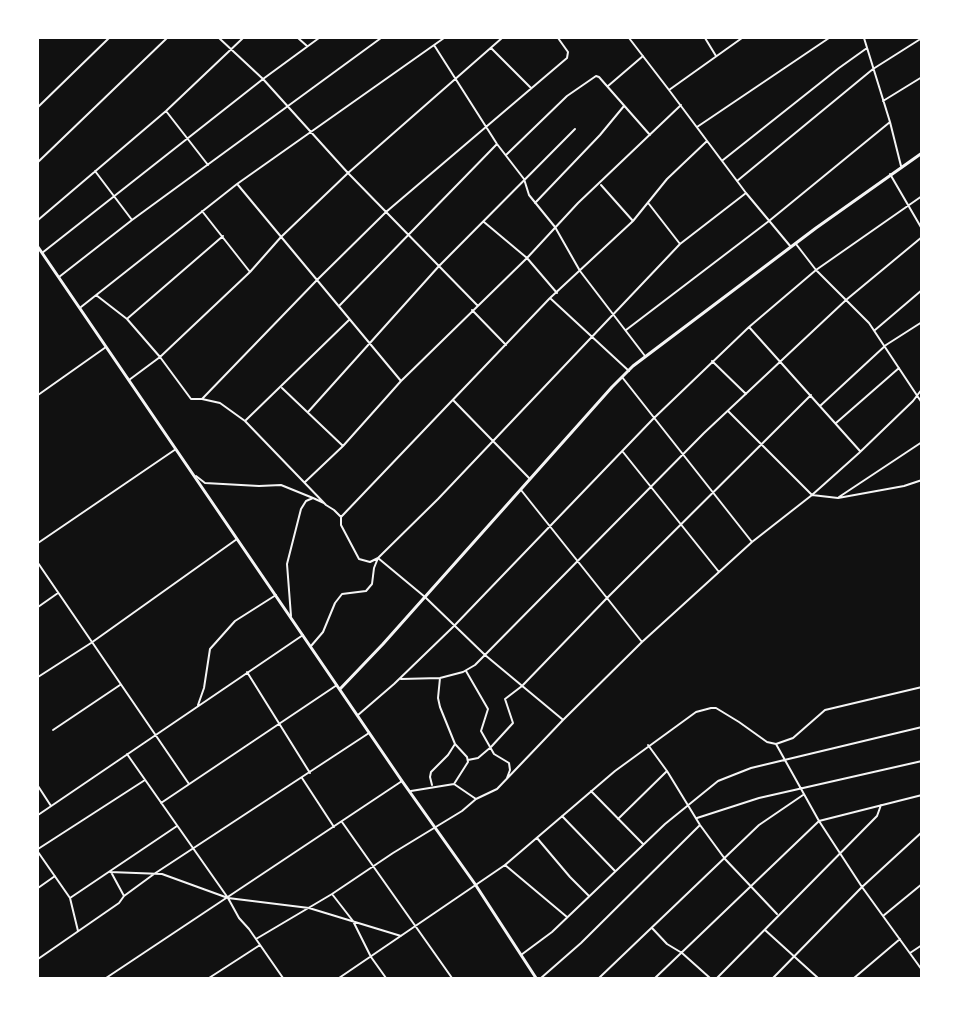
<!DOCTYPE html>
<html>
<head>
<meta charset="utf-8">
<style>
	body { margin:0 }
	#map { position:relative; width:959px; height:1016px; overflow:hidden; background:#111; font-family:Helvetica,sans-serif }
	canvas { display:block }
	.frame { position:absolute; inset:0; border:39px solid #fff; pointer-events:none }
</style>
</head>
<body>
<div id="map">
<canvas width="959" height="1016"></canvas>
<div class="frame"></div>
</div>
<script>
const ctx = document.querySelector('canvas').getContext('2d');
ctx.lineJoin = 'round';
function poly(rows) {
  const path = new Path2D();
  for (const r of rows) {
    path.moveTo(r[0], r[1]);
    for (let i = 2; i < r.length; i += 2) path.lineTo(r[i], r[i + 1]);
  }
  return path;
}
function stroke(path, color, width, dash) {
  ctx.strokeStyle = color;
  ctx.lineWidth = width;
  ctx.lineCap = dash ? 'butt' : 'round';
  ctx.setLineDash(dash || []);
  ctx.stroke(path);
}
stroke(poly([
	[219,38,263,79,348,173,477,305],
	[298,38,307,46],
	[629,38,669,90,742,38],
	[705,38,716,56],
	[864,38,890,122,901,166],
	[434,45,497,144,524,179,529,195,555,227,580,271,645,356],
	[491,48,531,88],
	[608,86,643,56],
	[669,90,746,193,791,247],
	[883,101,922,77],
	[38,107,109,38],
	[166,111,208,165],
	[697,127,829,38],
	[506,155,567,96,596,76,599,77,650,135],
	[723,160,839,68,867,48],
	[38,162,167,38],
	[95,171,132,220],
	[890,174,922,229],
	[737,181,873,69,922,38],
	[238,185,401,381],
	[601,185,633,221],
	[535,203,600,135,624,106],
	[649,204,680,244],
	[202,211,250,272],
	[38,220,166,111,243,38],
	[484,222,527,258,557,293],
	[796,244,816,270,869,323,922,403],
	[42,253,263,79,319,38],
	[59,277,132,220,381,38],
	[96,295,127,319,160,357,191,399,202,399,220,403,245,421,326,505,334,510,341,517,341,525,359,559,370,562,378,558,425,597,485,655,562,719],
	[550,298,629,371],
	[340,305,497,144],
	[81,307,237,184,444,38],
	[472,310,506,345],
	[128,318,223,236],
	[749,327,860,451],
	[626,330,769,221,890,122],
	[875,330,922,290],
	[712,361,746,394],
	[622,377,752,542],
	[129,380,160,357,250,272,281,237,348,173,502,38],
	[282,388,343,446],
	[38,395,106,347],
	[202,399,317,280,386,212,567,58,568,52,558,38],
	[453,400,530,479],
	[820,406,886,345,922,322],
	[728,411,812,495,838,498,904,486,922,480],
	[308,412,439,266,575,129],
	[246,420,349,320],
	[836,423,899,368],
	[623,452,719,572],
	[196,476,205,483,259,486,281,485,313,498],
	[305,482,343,446,401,381,527,258,578,203,681,105],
	[521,490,642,642],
	[839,497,922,442],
	[341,517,550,298,633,221,667,179,707,141],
	[38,543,176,449],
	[38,563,189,784],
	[38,607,58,593],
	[291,616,287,564,301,509,306,501,313,498,324,503],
	[311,646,323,632,335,603,342,594,366,591,372,584,374,568,378,558,438,499,680,244,746,193],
	[466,671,488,709,481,731,494,754,509,763,510,770,507,778],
	[247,672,310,773],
	[38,677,91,643,237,539],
	[401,679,440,678,463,672,475,665,704,433,846,300,922,237],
	[198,705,204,688,210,649,235,621,276,595],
	[358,715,394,684,454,626,653,419,749,327,816,270,922,196],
	[53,730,120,685],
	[776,744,819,821,862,887,922,970],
	[648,745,667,771,700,825,725,859,777,914],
	[127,754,228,898,239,918,249,929,283,978],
	[468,760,478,758,491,747,513,723,505,699,522,686,607,598,811,395],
	[302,778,334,827],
	[454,784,476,799],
	[432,785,430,777,431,772,448,755,455,744],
	[38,786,51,806],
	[411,791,454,784,468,762,467,757,455,744,440,707,438,698,440,678],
	[591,791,643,844],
	[161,803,337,685],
	[38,815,303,635],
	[562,816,615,871],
	[697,818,759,798,922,761],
	[618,819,667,771],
	[342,822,452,978],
	[537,838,570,877,589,896],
	[38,849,145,780],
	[38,852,70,898,78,931],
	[505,865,567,917],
	[110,872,162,874,228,898,309,908,401,936],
	[111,872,124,896],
	[38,888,55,876],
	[332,894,353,921,371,957,386,978],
	[70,898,177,826],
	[883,916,922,884],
	[652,928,667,944,682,953,710,978],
	[765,930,818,978],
	[256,939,332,894,393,853,462,811,476,799,497,789,563,720,642,642,752,542,812,495,859,453,913,401,922,389],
	[910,953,922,945],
	[521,955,552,932,665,824,718,781,751,768,922,727],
	[38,959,119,903,124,896,154,874,369,733],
	[106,978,402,781],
	[209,978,260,945],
	[339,978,505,865,615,771,696,712,711,708,716,708,739,722,767,742,776,744,793,738,825,710,922,687],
	[541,978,581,943,700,825],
	[599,978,759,825,803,795],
	[655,978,819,821,922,795],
	[717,978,877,816,881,805],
	[773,978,862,887,922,832],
	[854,978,900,939]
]), '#f5f5f5', 2);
stroke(poly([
	[38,247,402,781,475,884,536,978],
	[340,689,383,644,612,387,633,366,816,228,922,153]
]), '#f5f5f5', 3);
</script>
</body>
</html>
